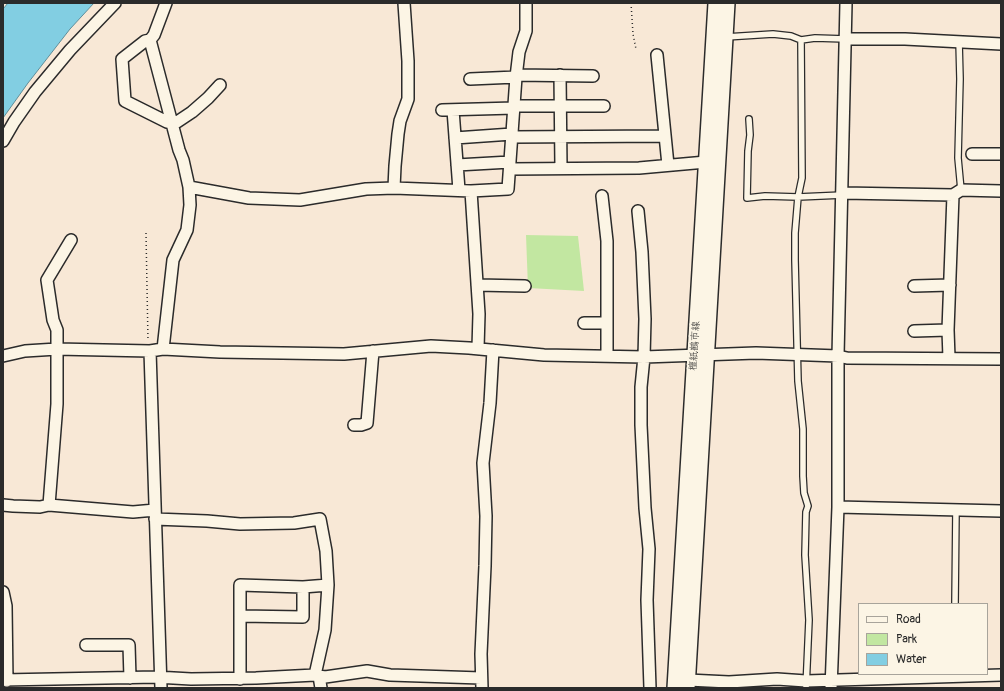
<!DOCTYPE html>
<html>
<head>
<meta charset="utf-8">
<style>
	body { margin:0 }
	#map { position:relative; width:1004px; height:691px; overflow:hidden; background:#f8e8d6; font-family:Pangolin,sans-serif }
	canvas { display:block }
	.frame { position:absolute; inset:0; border:4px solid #2b2b2b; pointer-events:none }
	.legend { position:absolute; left:858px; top:603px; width:130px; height:72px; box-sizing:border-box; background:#fcf5e5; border:1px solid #a8a49b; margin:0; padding:5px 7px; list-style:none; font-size:12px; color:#2b2b2b }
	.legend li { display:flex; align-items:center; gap:8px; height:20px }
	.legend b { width:20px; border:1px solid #a8a49b }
</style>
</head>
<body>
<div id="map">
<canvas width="1004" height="691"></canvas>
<div class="frame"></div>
<ul class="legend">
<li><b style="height:5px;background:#fcf5e5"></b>Road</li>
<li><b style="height:11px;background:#c2e7a1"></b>Park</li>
<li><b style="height:11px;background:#82cee2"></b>Water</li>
</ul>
</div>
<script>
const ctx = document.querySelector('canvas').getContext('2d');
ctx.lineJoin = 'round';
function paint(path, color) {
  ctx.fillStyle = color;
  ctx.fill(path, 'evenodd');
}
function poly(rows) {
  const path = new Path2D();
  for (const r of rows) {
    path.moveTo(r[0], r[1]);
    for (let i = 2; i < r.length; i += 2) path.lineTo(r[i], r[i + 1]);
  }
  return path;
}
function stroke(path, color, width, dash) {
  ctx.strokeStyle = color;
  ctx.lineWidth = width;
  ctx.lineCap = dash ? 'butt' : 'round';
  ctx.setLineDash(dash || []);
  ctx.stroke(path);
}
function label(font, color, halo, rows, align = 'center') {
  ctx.font = font + ' Pangolin,"Klee One",sans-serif';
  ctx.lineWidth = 3;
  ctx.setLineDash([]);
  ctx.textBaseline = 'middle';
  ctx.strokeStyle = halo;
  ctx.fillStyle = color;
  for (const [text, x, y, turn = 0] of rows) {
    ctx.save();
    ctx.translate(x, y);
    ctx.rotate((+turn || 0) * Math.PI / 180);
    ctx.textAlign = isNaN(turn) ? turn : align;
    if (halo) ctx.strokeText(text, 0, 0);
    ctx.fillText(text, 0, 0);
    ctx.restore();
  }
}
paint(poly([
	[526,235,578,236,584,291,528,288]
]), '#c2e7a1');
const water = poly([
	[8,3,94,3,70,29,28,83,3,118,3,9,8,3]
]);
paint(water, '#82cee2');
stroke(water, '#5f8d99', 1);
const lane = poly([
	[726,37,773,34,791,36,801,40,815,38,846,39],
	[801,40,802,178,798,197,795,233,795,260,798,381,803,429,803,476,804,493,808,506,806,512,805,555,809,620,806,688],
	[959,41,960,79,958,158,961,190],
	[749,119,750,135,748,151,747,198,765,196,798,197,843,195],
	[955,604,956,509]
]);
const street = poly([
	[846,39,905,39,1001,44],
	[150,40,145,41,122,59,125,101,167,122,173,123,177,122,192,112,208,98,220,85],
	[657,55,668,165],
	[516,75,593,76],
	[560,75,561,168],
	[470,79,516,77],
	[514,106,604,106],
	[442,110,514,108],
	[453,110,459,190],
	[512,137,665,136],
	[455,138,512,134],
	[3,141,14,122,35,92,70,50,115,3],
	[972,154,1001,154],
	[457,165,510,162],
	[510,169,639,168,706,162],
	[189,187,249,198,300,200,366,189,394,188,471,191,479,314,478,348],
	[394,188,395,166,398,134,400,121,408,99,408,61,404,3],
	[471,191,508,189,516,77,519,52,526,31,526,3],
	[843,193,953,195,961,190,1001,191],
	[602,196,607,241,607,356],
	[638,211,642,252,645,319,644,357,641,387,641,425,645,508,649,549,647,600,650,688],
	[477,285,525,286],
	[914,286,950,285],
	[584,323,606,323],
	[914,331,948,330],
	[163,349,173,260,187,230,190,205,189,187,183,160,179,150,150,40,154,35,166,3],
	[150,351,161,688],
	[3,356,25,351,57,349,150,351,163,349,220,352,344,354,431,346,469,348,544,355,644,357,756,353,838,356,847,358,1001,359],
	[949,358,948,330,953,195],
	[354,425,361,425,367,423,373,351],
	[3,505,13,506,40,507,49,505,133,512,155,510],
	[49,505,57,404,57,330,53,320,47,280,71,240],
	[838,507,1001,511],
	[155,519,207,521,240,524,294,523,320,519,326,551,328,585,325,630,315,675],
	[3,592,6,606,7,681],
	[240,616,303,617,303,587],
	[86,645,129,645,130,678],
	[319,676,325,677,367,671,390,675,481,678],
	[240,679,240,585,303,587,328,585],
	[3,680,156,677,191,679,256,678,315,675,319,676,321,688],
	[688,680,729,682,777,679,806,681,1001,675],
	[482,688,481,654,485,566,486,516,483,463,490,403,493,350],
	[831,688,838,507,838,356,846,3]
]);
const secondary = poly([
	[675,688,716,3],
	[687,688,727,3]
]);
stroke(lane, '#2b2b2b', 8);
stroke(street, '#2b2b2b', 14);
stroke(secondary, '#2b2b2b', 18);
stroke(poly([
	[631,3,633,34,636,49],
	[146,233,148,341]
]), '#2b2b2b', 1.5, [1, 3]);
stroke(lane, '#fcf5e5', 5.5);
stroke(street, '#fcf5e5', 11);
stroke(secondary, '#fcf5e5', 15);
label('10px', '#2b2b2b', '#fcf5e5', [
	["檀紙鶴市線",695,346,-86]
]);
</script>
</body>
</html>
